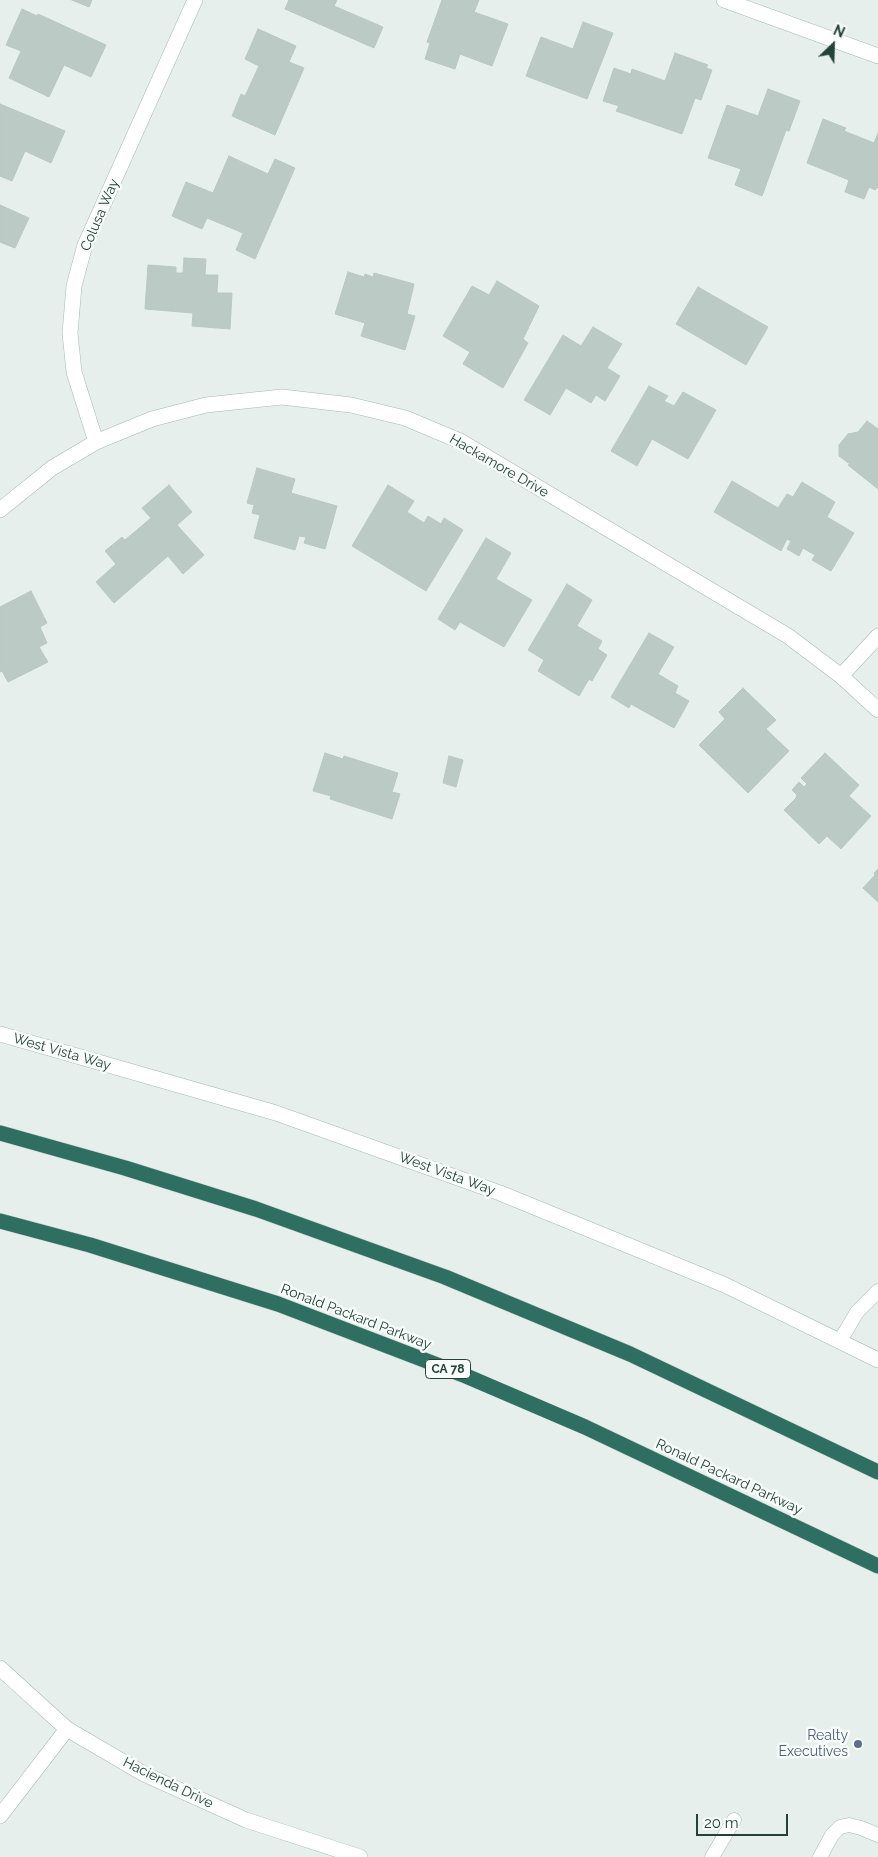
<!DOCTYPE html>
<html>
<head>
<meta charset="utf-8">
<style>
	body { margin:0 }
	#map { position:relative; width:878px; height:1857px; overflow:hidden; background:#e6efeb; font-family:Raleway,sans-serif }
	canvas { display:block }
	.north { position:absolute; left:808px; top:20px; width:50px; height:50px; -webkit-text-stroke:4px #f7fbf9; paint-order:stroke; rotate:24deg; font-size:14px; font-weight:700; line-height:20px; text-align:center; color:#24423a }
	.north::after { content:''; display:block; margin:auto; width:18px; height:22px; background:#24423a; clip-path:polygon(50% 0,100% 100%,50% 72%,0 100%) }
	.scale { position:absolute; left:696px; top:1814px; width:92px; height:22px; box-sizing:border-box; border:2px solid #24423a; border-top:0; padding-left:6px; font-size:15px; line-height:18px; white-space:nowrap; color:#24423a; -webkit-text-stroke:4px #f7fbf9; paint-order:stroke }
</style>
</head>
<body>
<div id="map">
<canvas width="878" height="1857"></canvas>
<div class="north">N</div>
<div class="scale">20 m</div>
</div>
<script>
const ctx = document.querySelector('canvas').getContext('2d');
ctx.lineJoin = 'round';
function paint(path, color) {
  ctx.fillStyle = color;
  ctx.fill(path, 'evenodd');
}
function poly(rows) {
  const path = new Path2D();
  for (const r of rows) {
    path.moveTo(r[0], r[1]);
    for (let i = 2; i < r.length; i += 2) path.lineTo(r[i], r[i + 1]);
  }
  return path;
}
function stroke(path, color, width, dash) {
  ctx.strokeStyle = color;
  ctx.lineWidth = width;
  ctx.lineCap = dash ? 'butt' : 'round';
  ctx.setLineDash(dash || []);
  ctx.stroke(path);
}
function label(font, color, halo, rows, align = 'center') {
  ctx.font = font + ' Raleway,sans-serif';
  ctx.lineWidth = 5;
  ctx.setLineDash([]);
  ctx.textBaseline = 'middle';
  ctx.strokeStyle = halo;
  ctx.fillStyle = color;
  for (const [text, x, y, turn = 0] of rows) {
    ctx.save();
    ctx.translate(x, y);
    ctx.rotate((+turn || 0) * Math.PI / 180);
    ctx.textAlign = isNaN(turn) ? turn : align;
    if (halo) ctx.strokeText(text, 0, 0);
    ctx.fillText(text, 0, 0);
    ctx.restore();
  }
}
const building = poly([
	[72,0,92,0,89,7,72,0],
	[289,0,337,0,334,6,383,27,374,48,285,9,289,0],
	[442,0,479,0,474,12,508,24,492,66,460,54,455,69,425,59,430,43,427,42,442,0],
	[22,9,37,16,38,14,106,45,91,77,64,65,49,97,9,78,21,51,6,45,22,9],
	[583,22,613,33,587,99,526,76,541,37,573,49,583,22],
	[258,29,296,46,289,62,304,68,275,135,232,116,241,94,245,96,259,66,245,59,258,29],
	[675,53,708,65,706,68,712,70,701,100,695,98,682,134,616,111,619,106,603,101,614,68,631,74,632,69,665,81,675,53],
	[768,89,800,101,789,131,786,130,762,196,735,185,741,169,708,158,727,105,758,116,768,89],
	[0,104,65,131,51,163,25,151,12,181,0,176,0,104],
	[823,119,846,128,844,131,874,143,878,133,878,187,875,190,869,187,864,199,845,192,849,180,807,163,823,119],
	[229,156,268,174,275,159,295,168,255,259,236,250,243,233,207,218,202,229,172,216,186,182,213,193,229,156],
	[0,205,29,218,15,248,0,242,0,205],
	[184,258,206,259,205,275,218,275,217,293,232,293,230,329,192,326,193,313,145,309,148,265,176,267,176,273,183,273,184,258],
	[348,272,364,277,365,274,373,277,374,273,414,284,407,314,415,316,405,350,361,336,365,323,335,314,348,272],
	[497,281,539,306,523,339,528,343,503,388,463,364,470,352,443,336,472,286,489,295,497,281],
	[698,287,768,327,746,365,676,324,698,287],
	[593,327,622,344,607,368,620,376,605,401,596,395,591,403,566,388,550,415,524,400,563,335,581,346,593,327],
	[649,386,668,396,664,401,674,406,683,392,716,410,688,459,652,439,637,466,611,451,649,386],
	[867,421,878,429,878,489,848,465,850,464,839,456,839,445,848,434,858,432,867,421],
	[257,468,295,479,291,493,337,506,325,549,304,543,306,537,299,536,295,550,254,538,260,515,252,513,254,505,247,503,257,468],
	[732,481,778,508,787,494,793,497,802,482,835,502,827,517,854,533,831,571,812,560,815,555,803,548,799,556,787,549,791,541,787,539,781,551,714,512,732,481],
	[169,485,192,512,177,525,204,555,183,574,168,556,114,603,96,582,116,564,105,551,122,537,125,540,151,518,142,508,169,485],
	[388,485,414,501,407,512,424,523,428,516,441,524,444,518,463,530,426,591,352,546,388,485],
	[486,538,511,553,496,579,532,600,504,647,460,622,455,630,438,619,486,538],
	[567,584,592,600,577,626,602,641,598,649,607,655,592,681,589,679,579,696,538,671,544,660,528,650,567,584],
	[31,591,47,623,40,627,47,643,39,647,48,662,8,682,2,671,0,672,0,607,31,591],
	[649,633,674,647,658,674,678,686,675,693,689,701,674,728,631,704,629,708,611,697,649,633],
	[743,688,776,720,766,729,789,751,748,793,699,745,725,719,719,712,743,688],
	[325,753,343,759,344,756,398,773,392,792,400,794,392,819,330,799,331,796,313,791,325,753],
	[825,753,859,785,849,796,871,816,841,849,827,836,819,844,784,810,796,798,797,795,792,790,799,782,804,787,807,784,801,778,825,753],
	[449,756,463,760,456,787,443,783,449,756],
	[878,869,878,902,863,888,875,875,874,873,878,869]
]);
paint(building, '#bbcac4');
stroke(building, '#b8c9c2', 1);
const service = poly([
	[840,1341,857,1312,878,1291],
	[712,1857,734,1820],
	[820,1857,832,1835,840,1827,849,1825,861,1828,878,1835]
]);
const minor = poly([
	[724,0,878,56],
	[96,442,74,372,70,333,74,286,85,245,195,0],
	[0,510,52,468,96,442,152,419,206,405,282,397,351,405,405,418,460,441,788,636,841,676,878,710],
	[841,676,878,636]
]);
const tertiary = poly([
	[0,1816,67,1729]
]);
const secondary = poly([
	[0,1034,276,1113,500,1193,725,1285,878,1360],
	[0,1668,67,1729,144,1774,246,1820,360,1857]
]);
const motorway = poly([
	[0,1133,125,1168,256,1209,445,1277,630,1354,878,1472],
	[0,1221,90,1245,278,1304,466,1376,585,1427,878,1566]
]);
stroke(service, '#a8b8b2', 15);
stroke(minor, '#a8b8b2', 16);
stroke(tertiary, '#a8b8b2', 16);
stroke(secondary, '#a4bbb3', 16);
stroke(motorway, '#c2cac8', 16);
stroke(service, '#fff', 14);
stroke(minor, '#fff', 15);
stroke(tertiary, '#fff', 15);
stroke(secondary, '#fff', 15);
stroke(motorway, '#2f6f62', 15);
for (const [x, y, r, color] of [
	[858,1744,5,"#5c6f8a"]
]) {
  const dot = new Path2D();
  dot.arc(x, y, r, 0, 2 * Math.PI);
  ctx.fillStyle = color;
  ctx.fill(dot);
  stroke(dot, '#f7fbf9', 2);
}
for (const [x, y, w] of [
	[448,1369,45]
]) {
  const box = new Path2D();
  box.roundRect(x - w / 2, y - 9.5, w, 19, 4);
  ctx.fillStyle = '#f7fbf9';
  ctx.fill(box);
  stroke(box, '#24423a', 1);
}
label('bold 12px', '#24423a', null, [
	["CA 78",448,1369]
]);
label('14px', '#24423a', '#f7fbf9', [
	["Colusa Way",100,215,-67],
	["Hackamore Drive",499,466,30],
	["West Vista Way",62,1052,16],
	["West Vista Way",447,1174,20],
	["Ronald Packard Parkway",356,1317,21],
	["Ronald Packard Parkway",729,1477,25],
	["Hacienda Drive",168,1783,26]
]);
label('14px', '#4e5e75', '#f7fbf9', [
	["Realty",848,1736],
	["Executives",848,1752]
], 'right');
</script>
</body>
</html>
